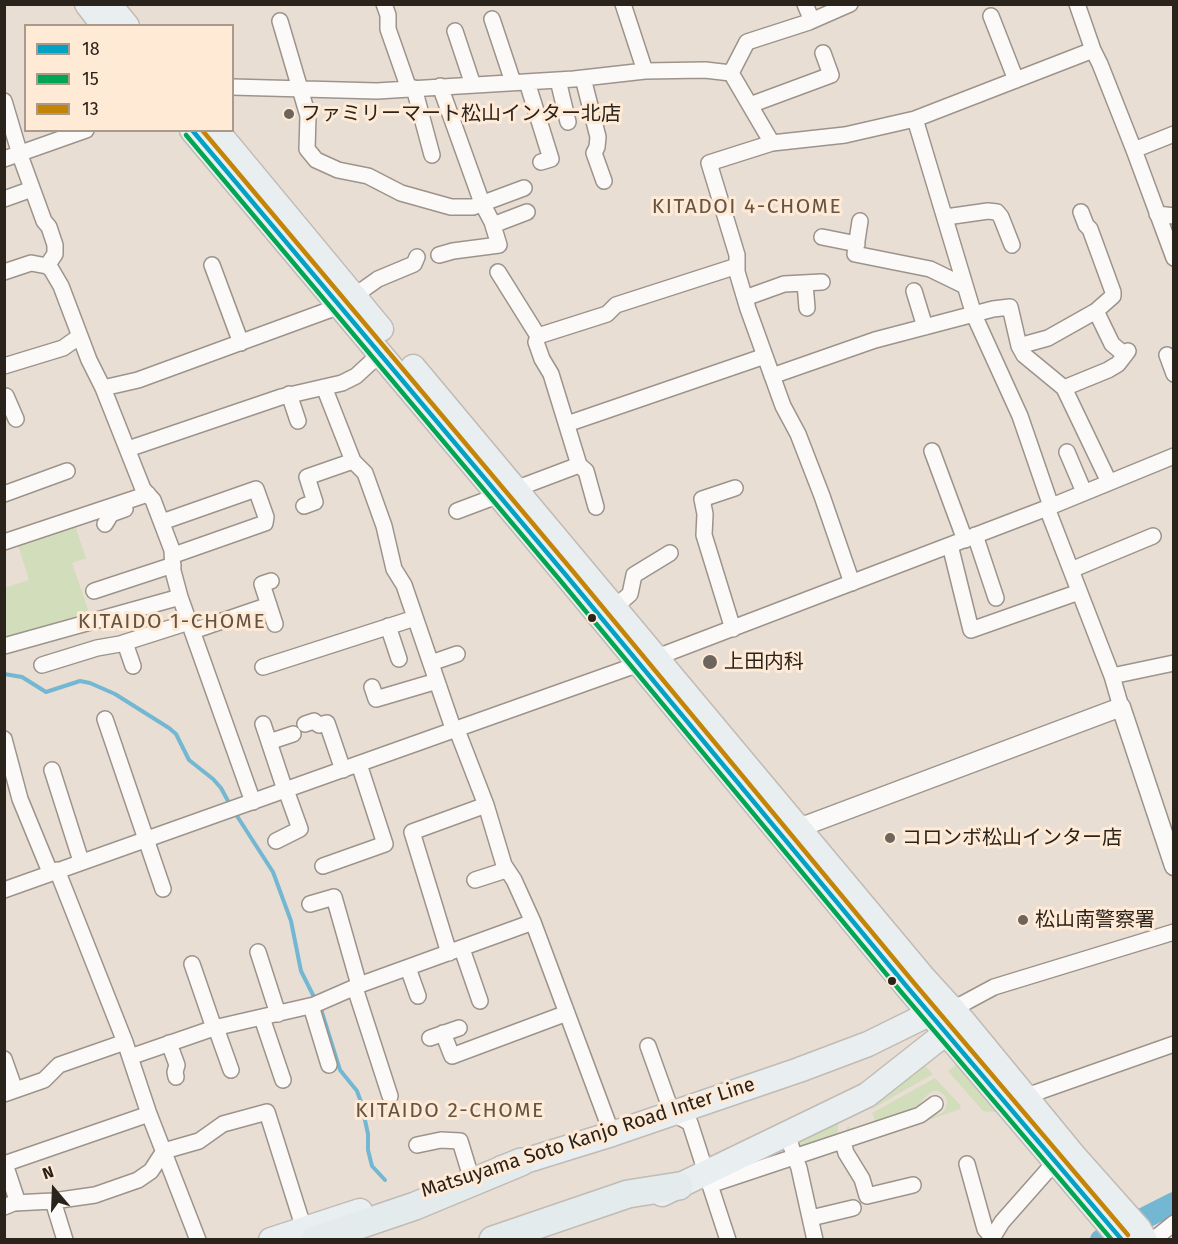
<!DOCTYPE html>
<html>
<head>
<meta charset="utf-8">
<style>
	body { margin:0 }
	#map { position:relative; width:1178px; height:1244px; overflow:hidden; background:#e9ded3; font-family:"Fira Sans",sans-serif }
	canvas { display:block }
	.frame { position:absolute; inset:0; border:6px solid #2a231c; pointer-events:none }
	.legend { position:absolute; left:24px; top:24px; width:210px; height:108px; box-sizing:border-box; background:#ffead6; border:2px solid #aa9a8c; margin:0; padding:8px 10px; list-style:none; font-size:18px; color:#2a231c }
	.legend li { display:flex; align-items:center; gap:12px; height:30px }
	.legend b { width:30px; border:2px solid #aa9a8c }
	.north { position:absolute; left:24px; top:1160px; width:60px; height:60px; -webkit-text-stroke:4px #ffead6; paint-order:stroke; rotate:341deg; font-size:16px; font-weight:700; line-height:24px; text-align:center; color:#2a231c }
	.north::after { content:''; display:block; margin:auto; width:21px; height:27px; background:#2a231c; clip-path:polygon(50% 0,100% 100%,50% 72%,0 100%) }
</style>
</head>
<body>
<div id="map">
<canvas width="1178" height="1244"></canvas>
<div class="frame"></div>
<ul class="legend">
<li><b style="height:8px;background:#02a2c5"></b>18</li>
<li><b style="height:8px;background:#00a651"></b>15</li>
<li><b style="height:8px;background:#c48507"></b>13</li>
</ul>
<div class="north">N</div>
</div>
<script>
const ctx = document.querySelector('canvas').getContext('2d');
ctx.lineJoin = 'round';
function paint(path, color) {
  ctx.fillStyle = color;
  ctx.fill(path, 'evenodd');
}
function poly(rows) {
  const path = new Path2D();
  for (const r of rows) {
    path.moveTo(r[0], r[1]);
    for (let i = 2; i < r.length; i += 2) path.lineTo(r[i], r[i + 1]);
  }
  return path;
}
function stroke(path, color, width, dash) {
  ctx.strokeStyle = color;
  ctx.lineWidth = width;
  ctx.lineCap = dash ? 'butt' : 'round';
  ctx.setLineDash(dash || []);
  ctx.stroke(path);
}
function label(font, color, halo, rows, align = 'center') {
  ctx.font = font + ' "Fira Sans","Noto Sans JP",sans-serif';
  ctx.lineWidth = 6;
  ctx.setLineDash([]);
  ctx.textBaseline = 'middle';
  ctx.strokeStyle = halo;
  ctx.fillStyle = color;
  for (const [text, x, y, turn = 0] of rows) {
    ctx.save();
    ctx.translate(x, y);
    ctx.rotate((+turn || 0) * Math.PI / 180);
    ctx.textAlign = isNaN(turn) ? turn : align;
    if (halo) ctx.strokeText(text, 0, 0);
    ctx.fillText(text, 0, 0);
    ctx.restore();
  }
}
paint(poly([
	[79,522,76,529,86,558,72,563,90,615,8,640,5,629,4,588,29,580,17,542],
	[921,1062,933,1074,870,1110,901,1080],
	[957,1064,1005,1113,983,1111,948,1071],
	[935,1078,961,1106,960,1109,900,1130,900,1127,942,1113,945,1110,947,1102,946,1097,939,1091,933,1091,926,1096,915,1109,846,1135,847,1127,849,1126,851,1131,875,1120,872,1113],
	[838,1124,838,1137,800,1150,797,1144,798,1137]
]), '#d2ddbb');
stroke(poly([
	[4,674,22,677,46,692,80,681,90,683,115,694,169,728,176,734,189,760,213,779,221,788,228,801],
	[237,816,273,872,291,921,301,971,315,999],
	[321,1009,340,1070,357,1091,361,1102,368,1134,368,1150,372,1166,385,1180]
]), '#73b7d2', 4);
stroke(poly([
	[1101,1240,1174,1203]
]), '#73b7d2', 22);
const minor = poly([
	[384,4,388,15,388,29,409,89],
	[623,4,645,71],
	[805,4,810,16,809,22],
	[1077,4,1093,50,1100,64,1134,150,1174,258],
	[991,16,1016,80],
	[492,19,513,82],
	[280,21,308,116,307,149,316,160,338,170,368,176,401,193,451,207,473,207,524,188],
	[455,31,473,85],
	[731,73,747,42,809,22,850,4],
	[583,78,598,137,597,147,594,153,604,181],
	[558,80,568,122],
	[527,82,551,159,541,162],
	[232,87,377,91,574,79,645,71,705,70,731,73,772,143],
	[414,88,432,155],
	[4,101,21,158,44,221,49,227,55,245,55,254,47,266],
	[750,105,831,75,823,53],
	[915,119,974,315,1020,416,1051,506],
	[1134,150,1174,134],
	[4,159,86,130],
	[4,199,32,189],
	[1157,214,1174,216],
	[946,217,988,211,997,212,1001,217,1012,245],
	[860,221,855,254,930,269,965,286],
	[493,225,527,212],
	[822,237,857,244],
	[439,255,453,251,499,245,492,222,482,203,440,86],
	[212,265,241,343],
	[4,272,31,263,47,266,51,269,61,286,89,360,103,388,138,380,340,306,378,279,414,264,417,257],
	[498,272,538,336,607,314,616,305,737,266],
	[805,283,807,308],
	[914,291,925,327],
	[745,298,784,284,822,282],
	[1096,311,1112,344,1125,355],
	[538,336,536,342,542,359,551,374,579,465,586,471,596,507],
	[1019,346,1048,338,1096,311,1113,296,1113,292,1090,229,1086,225,1081,212],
	[1167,355,1174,374],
	[4,366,63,348,80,336],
	[772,376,875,340,993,309,1010,307,1019,346,1024,355,1064,388],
	[324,387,353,461,365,473,384,526,394,569,404,585,454,731],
	[103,388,143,489,153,500,172,550,173,571,180,597,253,802],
	[289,394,298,421],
	[6,396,16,419],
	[567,424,765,356],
	[128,449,281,397,342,383,356,376,381,353],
	[932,451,965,540],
	[1067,452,1084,492],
	[1109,482,1064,388,1108,370,1118,364,1128,351],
	[4,494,67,471],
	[304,506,315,502,307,477,353,461],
	[1047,508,1112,676,1121,707],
	[457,511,579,465],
	[162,522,256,489,266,517,265,523,174,555],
	[105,524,111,514,125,509],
	[975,535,996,598],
	[4,542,148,494],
	[950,545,971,630,1079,592],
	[1071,570,1153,536],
	[271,581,262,584,275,624],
	[852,583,822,496,798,434,783,406,748,309,737,272,737,255,709,163,772,143,845,135,915,119,1093,50],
	[94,591,173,565],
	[615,607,630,594,634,575,670,553],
	[388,626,399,659],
	[733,629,704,535,705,514,702,499,735,488],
	[193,631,269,605],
	[125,643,133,666],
	[4,646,180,597],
	[431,663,457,654],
	[42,665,97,648,120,644,189,622],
	[263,667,415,618],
	[1112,676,1174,663],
	[372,687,376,699,437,681],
	[105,719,163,889],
	[263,724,285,790],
	[305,724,314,721,319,725,327,723,343,770],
	[457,730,486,805,504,865,514,880,533,922,612,1134],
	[4,739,20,799,50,872],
	[269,742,293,734],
	[52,770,81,861],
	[276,841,300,829,286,790],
	[323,866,385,844,359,764],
	[57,870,125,1042,149,1114,198,1240],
	[475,880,506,870],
	[4,890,639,664,1047,508,1174,456],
	[310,904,334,897,359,985],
	[462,949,480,1001],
	[258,952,278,1014],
	[449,953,412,832,486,805],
	[192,964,214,1028],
	[408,968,418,996],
	[355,988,390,1096],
	[311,1006,329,1065],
	[953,1009,994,987,1174,932],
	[262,1018,283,1080],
	[216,1028,231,1070],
	[443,1033,452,1056,567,1013],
	[430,1038,459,1028],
	[169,1043,177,1065,175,1072,176,1077],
	[648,1046,672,1113,690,1123,710,1185,920,1115,935,1104],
	[130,1057,214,1028,314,1005,362,984,533,922],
	[4,1059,15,1090],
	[4,1094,44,1080,59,1065,125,1042],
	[1018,1099,1174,1044],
	[787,1135,799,1168,815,1240],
	[843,1142,846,1153,862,1179,867,1196,913,1185],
	[417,1145,441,1140,460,1141,471,1177],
	[4,1164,149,1114],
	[5,1164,18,1203],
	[967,1164,985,1229,992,1237],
	[710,1185,728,1240],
	[53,1201,65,1240],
	[4,1207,14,1203,53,1201,95,1195,138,1180,151,1171,164,1151,199,1141,223,1124,267,1112,304,1229],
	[811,1218,853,1208],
	[991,1240,1002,1222,1055,1162],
	[1153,1240,1174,1223]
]);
const tertiary = poly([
	[788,832,1121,707,1174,866]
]);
const trunk = poly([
	[87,4,104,26],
	[109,4,127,26],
	[192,130,565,574,908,988,1122,1240],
	[216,130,381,329],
	[413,367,922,976,964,1022,1075,1157,1139,1229,1145,1240],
	[502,1168,612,1134,799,1070,868,1044,931,1013,953,1009,947,1032,867,1095,662,1194],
	[271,1240,360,1211]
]);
const motorway = poly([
	[315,1240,415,1206,521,1162],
	[493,1240,628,1194,679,1186]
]);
stroke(minor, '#9c948c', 18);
stroke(tertiary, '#9c948c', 21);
stroke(trunk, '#c0bbb5', 27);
stroke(motorway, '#c0bbb5', 30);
stroke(minor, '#fcfaf8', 15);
stroke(tertiary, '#fcfaf8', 18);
stroke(trunk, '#e9eef0', 24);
stroke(motorway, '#e4ebed', 27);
stroke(poly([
	[192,130,565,574,908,988,1122,1240]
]), '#02a2c5', 4.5);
stroke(poly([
	[186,135,559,579,902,993,1112,1240]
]), '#00a651', 4.5);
stroke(poly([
	[202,130,571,569,914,983,1128,1235]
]), '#c48507', 4.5);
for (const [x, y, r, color] of [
	[289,114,6,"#6d645c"],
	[592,618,5,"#2a231c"],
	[710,662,8,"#6d645c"],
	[890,838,6,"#6d645c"],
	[1023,920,6,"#6d645c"],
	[892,981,5,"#2a231c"]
]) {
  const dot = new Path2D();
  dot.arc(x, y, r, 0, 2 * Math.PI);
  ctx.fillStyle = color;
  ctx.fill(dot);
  stroke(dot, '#ffead6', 2);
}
label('20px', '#2a231c', '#ffead6', [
	["ファミリーマート松山インター北店",301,114],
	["上田内科",724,662],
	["コロンボ松山インター店",902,838],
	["松山南警察署",1035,920]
], 'left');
label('20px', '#2a231c', '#ffead6', [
	["Matsuyama Soto Kanjo Road Inter Line",588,1138,-18]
]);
ctx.letterSpacing = '1.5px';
label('21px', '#655343', '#ffead6', [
	["KITADOI 4-CHOME",747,207],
	["KITAIDO 1-CHOME",172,622],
	["KITAIDO 2-CHOME",450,1111]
]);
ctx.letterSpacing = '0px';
</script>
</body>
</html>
